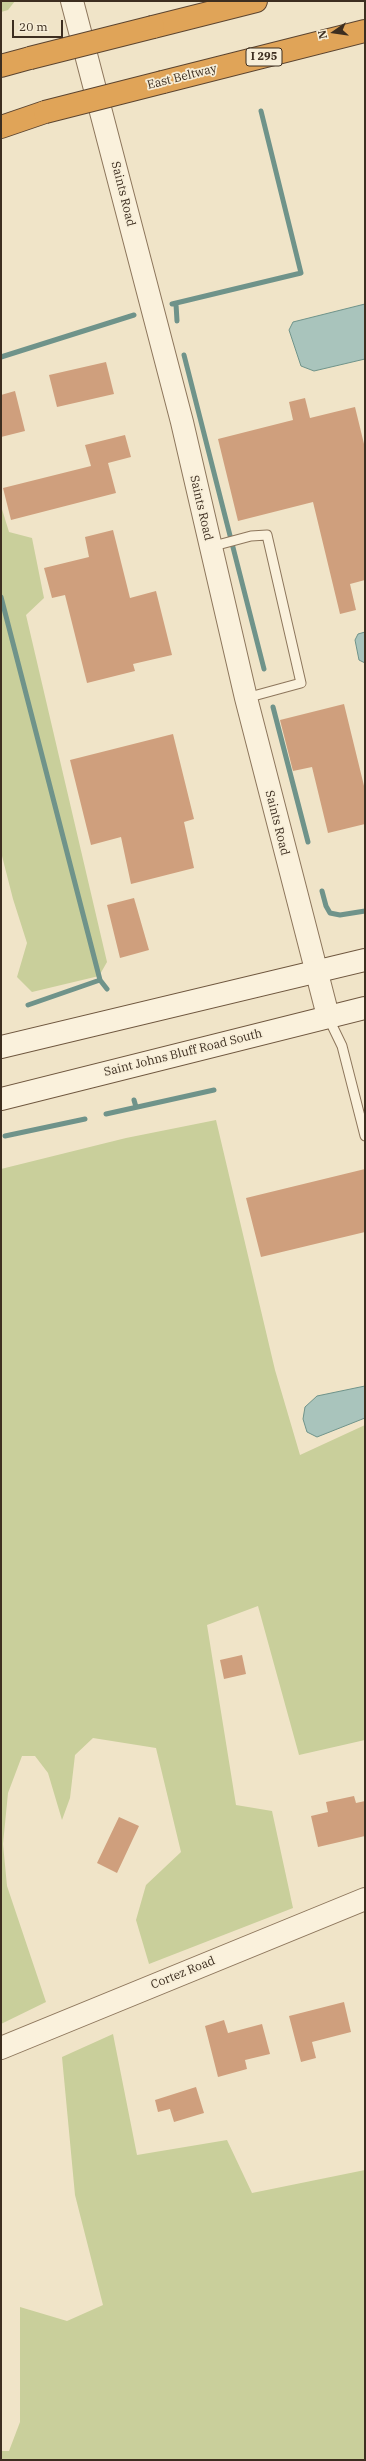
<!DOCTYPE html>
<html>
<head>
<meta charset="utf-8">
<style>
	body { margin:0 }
	#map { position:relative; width:366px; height:2461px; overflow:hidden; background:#f0e4c8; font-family:"IBM Plex Serif",serif }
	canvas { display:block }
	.frame { position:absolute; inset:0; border:2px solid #3d2e20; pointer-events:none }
	.north { position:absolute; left:314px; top:12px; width:40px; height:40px; -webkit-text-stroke:3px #f7eed8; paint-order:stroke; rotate:257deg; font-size:11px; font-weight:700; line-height:16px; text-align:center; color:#3d2e20 }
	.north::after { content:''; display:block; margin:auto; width:14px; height:18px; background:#3d2e20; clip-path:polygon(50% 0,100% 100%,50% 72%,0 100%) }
	.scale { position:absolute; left:12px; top:20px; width:51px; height:18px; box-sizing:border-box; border:2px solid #3d2e20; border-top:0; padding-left:5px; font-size:12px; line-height:14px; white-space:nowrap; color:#3d2e20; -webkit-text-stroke:3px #f7eed8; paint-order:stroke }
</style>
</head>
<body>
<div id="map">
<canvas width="366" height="2461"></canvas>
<div class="frame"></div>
<div class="north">N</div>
<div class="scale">20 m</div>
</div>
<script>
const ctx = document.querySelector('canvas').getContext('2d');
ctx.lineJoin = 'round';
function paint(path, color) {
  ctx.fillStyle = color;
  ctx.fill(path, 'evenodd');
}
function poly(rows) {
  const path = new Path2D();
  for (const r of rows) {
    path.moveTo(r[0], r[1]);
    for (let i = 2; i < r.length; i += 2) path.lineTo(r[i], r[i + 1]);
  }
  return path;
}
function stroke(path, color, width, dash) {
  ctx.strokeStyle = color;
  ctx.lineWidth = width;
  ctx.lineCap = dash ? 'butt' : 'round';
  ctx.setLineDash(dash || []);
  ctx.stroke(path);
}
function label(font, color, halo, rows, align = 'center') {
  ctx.font = font + ' "IBM Plex Serif",serif';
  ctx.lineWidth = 3.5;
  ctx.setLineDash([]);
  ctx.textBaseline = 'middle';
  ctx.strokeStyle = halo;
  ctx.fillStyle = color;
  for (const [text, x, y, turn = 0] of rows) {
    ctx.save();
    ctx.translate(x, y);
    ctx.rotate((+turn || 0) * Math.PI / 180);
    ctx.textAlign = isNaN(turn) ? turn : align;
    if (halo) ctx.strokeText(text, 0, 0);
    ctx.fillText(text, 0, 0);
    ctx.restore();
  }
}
paint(poly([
	[1,1,15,1,8,10,1,12],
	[1,506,9,532,32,538,44,598,26,615,107,962,99,976,32,992,17,977,27,943,13,899,1,852],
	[216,1120,275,1370,300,1455,365,1425,365,1740,299,1755,258,1606,207,1625,236,1805,272,1811,293,1908,149,1964,136,1920,146,1885,181,1852,156,1748,93,1738,75,1755,70,1798,62,1820,48,1773,35,1756,22,1756,8,1793,3,1844,7,1886,46,2002,1,2024,1,1169,126,1138],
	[113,2034,137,2155,227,2140,252,2193,365,2170,365,2460,1,2460,1,2451,9,2451,20,2422,20,2307,67,2321,103,2305,75,2195,62,2057]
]), '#c9cf9b');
const water = poly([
	[365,304,365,359,314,371,301,366,289,330,293,322,365,304],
	[365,632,365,663,359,660,355,640,358,634,365,632],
	[365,1386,365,1418,317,1437,307,1432,303,1419,305,1407,317,1396,365,1386]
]);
paint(water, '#a9c4bc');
stroke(water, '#6f938a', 1);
stroke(poly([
	[172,304,301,273,261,111],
	[176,304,177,321],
	[184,355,264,669],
	[1,357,134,315],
	[1,597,100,980],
	[273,707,308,842],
	[322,891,326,906,330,913,340,915,365,911],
	[28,1005,100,980,107,989],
	[134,1100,136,1107],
	[106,1114,214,1090],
	[5,1136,85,1119]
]), '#6f938a', 5);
paint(poly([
	[106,362,114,394,57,407,49,375],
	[15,391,25,431,1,437,1,395],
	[305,398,310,418,355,407,365,448,365,580,350,584,356,610,340,614,313,502,238,521,218,439,293,420,289,402],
	[125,435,131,457,108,463,116,493,11,520,3,488,91,466,85,445],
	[113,530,130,598,156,591,172,655,133,664,135,671,87,683,65,595,52,598,44,568,89,557,85,537],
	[344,704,365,790,365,824,328,833,312,767,293,771,280,720],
	[173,734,194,819,184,822,194,868,131,884,121,837,91,845,70,760],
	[134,898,149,950,120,958,107,905],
	[365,1169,365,1232,261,1257,246,1198],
	[242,1655,246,1674,224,1679,220,1660],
	[354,1796,356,1803,365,1801,365,1836,318,1847,311,1816,328,1812,326,1802],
	[119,1817,139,1826,117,1873,97,1863],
	[344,2002,351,2032,312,2042,316,2058,301,2062,289,2016],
	[224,2020,228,2033,262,2024,270,2054,245,2060,247,2069,218,2077,205,2026],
	[196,2087,204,2113,174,2122,170,2109,158,2112,155,2100]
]), '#cf9f7d');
const service = poly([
	[210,547,251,536,267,535,301,683,246,698],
	[328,1017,342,1046,365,1136]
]);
const tertiary = poly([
	[72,1,182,422,246,698,328,1016],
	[1,2048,365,1899]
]);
const secondary = poly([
	[1,1047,365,960],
	[1,1099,365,1008]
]);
const motorway = poly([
	[153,27,256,1],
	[1,66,30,58],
	[163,82,365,31],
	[1,127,45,112]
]);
stroke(service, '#8d765c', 11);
stroke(tertiary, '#8d765c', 24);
stroke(secondary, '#6f573f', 24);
stroke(motorway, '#5b4430', 24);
stroke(service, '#faf1dc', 9);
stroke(tertiary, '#faf1dc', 22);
stroke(secondary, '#faf1dc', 22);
stroke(motorway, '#e0a458', 22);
const motorwayBridge = poly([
	[30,58,153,27],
	[45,112,163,82]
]);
stroke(motorwayBridge, '#5b4430', 24, []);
stroke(motorwayBridge, '#e0a458', 22);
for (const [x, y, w] of [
	[264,57,36]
]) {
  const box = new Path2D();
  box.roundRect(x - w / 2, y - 9, w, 18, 3);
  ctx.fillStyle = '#f7eed8';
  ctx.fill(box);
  stroke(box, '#3d2e20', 1);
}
label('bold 11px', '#3d2e20', null, [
	["I 295",264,57]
]);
label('12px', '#3d2e20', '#f7eed8', [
	["East Beltway",182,77,-14],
	["Saints Road",123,194,76],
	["Saints Road",201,508,77],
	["Saints Road",277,823,76],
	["Saint Johns Bluff Road South",183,1053,-14],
	["Cortez Road",183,1973,-22]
]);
</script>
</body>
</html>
